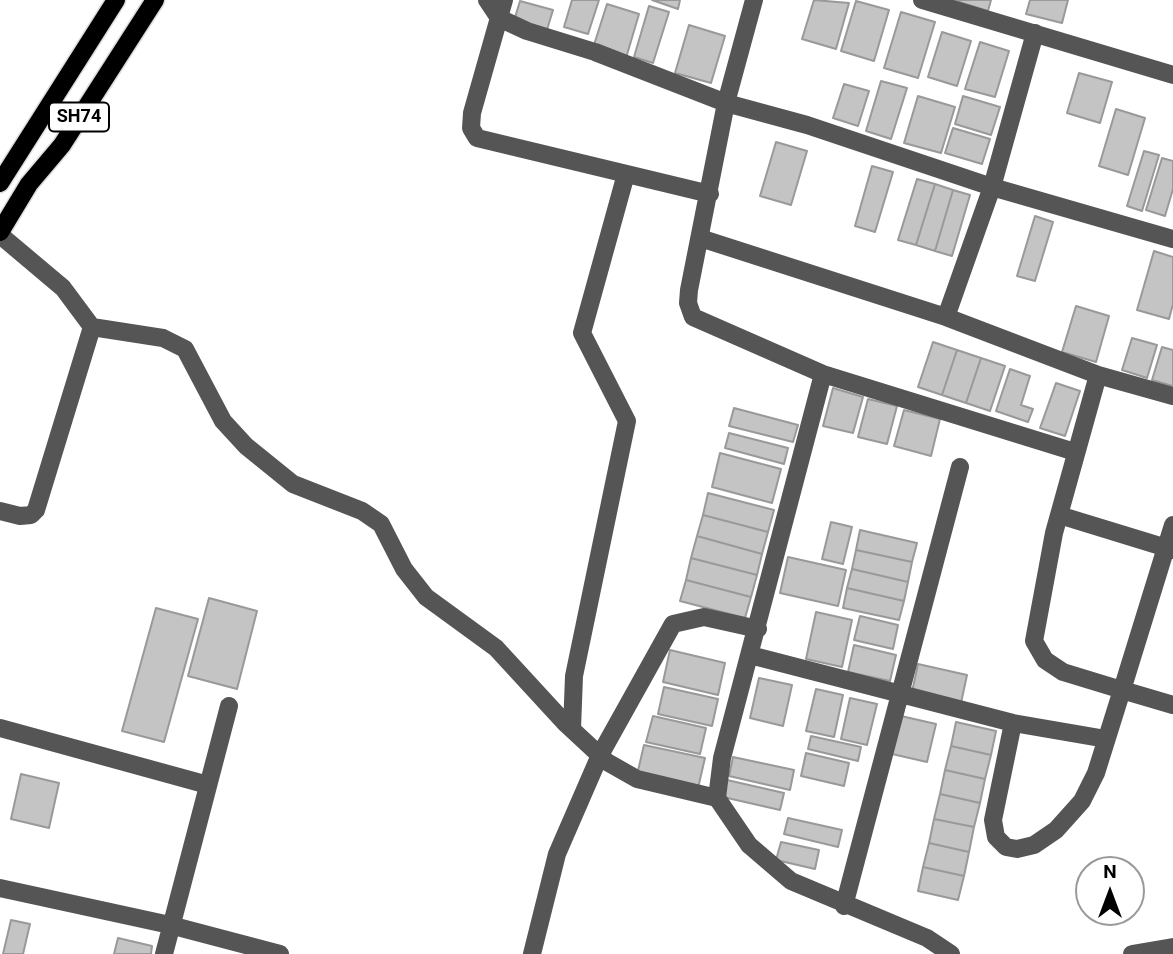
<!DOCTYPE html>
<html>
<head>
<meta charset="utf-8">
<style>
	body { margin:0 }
	#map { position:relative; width:1173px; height:954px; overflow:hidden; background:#fff; font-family:Roboto,sans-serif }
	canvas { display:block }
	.north { position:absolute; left:1075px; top:856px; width:70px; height:70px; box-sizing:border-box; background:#fff; border:2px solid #999; border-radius:50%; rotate:0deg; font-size:19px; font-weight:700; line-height:28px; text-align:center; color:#000 }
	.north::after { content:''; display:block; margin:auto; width:24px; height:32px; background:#000; clip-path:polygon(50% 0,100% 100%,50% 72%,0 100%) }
</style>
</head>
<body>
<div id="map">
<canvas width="1173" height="954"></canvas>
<div class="north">N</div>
</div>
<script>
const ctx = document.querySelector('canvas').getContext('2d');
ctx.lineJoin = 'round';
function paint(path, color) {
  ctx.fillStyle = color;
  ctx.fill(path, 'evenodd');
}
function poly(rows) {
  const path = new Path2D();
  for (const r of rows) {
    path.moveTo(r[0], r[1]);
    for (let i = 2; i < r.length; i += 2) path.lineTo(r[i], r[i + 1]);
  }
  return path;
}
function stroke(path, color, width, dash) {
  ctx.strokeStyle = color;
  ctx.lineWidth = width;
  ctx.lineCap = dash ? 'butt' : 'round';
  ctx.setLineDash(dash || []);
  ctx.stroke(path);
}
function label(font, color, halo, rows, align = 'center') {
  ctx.font = font + ' Roboto,sans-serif';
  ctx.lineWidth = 6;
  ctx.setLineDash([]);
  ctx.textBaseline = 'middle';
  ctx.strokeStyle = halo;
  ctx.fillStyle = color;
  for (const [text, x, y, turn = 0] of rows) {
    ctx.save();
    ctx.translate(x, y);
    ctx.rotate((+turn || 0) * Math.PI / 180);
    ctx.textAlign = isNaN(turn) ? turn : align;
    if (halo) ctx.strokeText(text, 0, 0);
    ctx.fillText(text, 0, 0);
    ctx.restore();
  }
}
const building = poly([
	[572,0,599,0,588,34,564,27,572,0],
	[652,0,680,0,678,9,652,0],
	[814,0,849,3,836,49,802,39,814,0],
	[953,0,991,0,988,11,953,0],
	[1030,0,1068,0,1062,23,1026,14,1030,0],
	[520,1,553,10,546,33,513,24,520,1],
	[856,1,889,10,874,61,841,51,856,1],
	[607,4,639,14,626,58,593,48,607,4],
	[649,6,669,12,653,63,634,57,649,6],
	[901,12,935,22,918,78,884,68,901,12],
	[689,25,725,36,711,83,675,73,689,25],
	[942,32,971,41,957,86,928,77,942,32],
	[980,42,1009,51,995,97,965,89,980,42],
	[1079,73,1112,82,1100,123,1067,113,1079,73],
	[881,81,907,88,891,139,866,131,881,81],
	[844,84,869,91,858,126,833,118,844,84],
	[918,96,955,107,941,153,904,143,918,96],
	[963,96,1000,107,991,135,955,124,963,96],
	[1116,109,1145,118,1128,175,1099,166,1116,109],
	[953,128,990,139,982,164,945,153,953,128],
	[776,142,807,151,791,205,760,196,776,142],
	[1144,151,1159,155,1142,211,1127,206,1144,151],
	[1162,158,1173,161,1173,189,1165,216,1146,210,1162,158],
	[872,166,893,172,875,232,855,226,872,166],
	[917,179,935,184,916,245,898,240,917,179],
	[935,184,953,190,935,251,916,245,935,184],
	[953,190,970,195,952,256,935,251,953,190],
	[1035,216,1053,222,1035,281,1017,276,1035,216],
	[1154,251,1173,257,1173,304,1169,319,1137,310,1154,251],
	[1076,306,1109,316,1096,362,1062,352,1076,306],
	[1132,338,1157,345,1147,378,1122,370,1132,338],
	[933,342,957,350,942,395,918,387,933,342],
	[1162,347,1173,350,1173,386,1152,380,1162,347],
	[957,350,981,358,966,403,942,395,957,350],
	[981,358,1005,366,990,411,966,403,981,358],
	[1010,369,1030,376,1021,405,1033,409,1028,422,996,411,1010,369],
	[1056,383,1080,391,1065,436,1040,428,1056,383],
	[833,388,863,397,853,433,823,426,833,388],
	[868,399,897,406,887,444,858,437,868,399],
	[734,408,798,425,793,442,729,426,734,408],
	[904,410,940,419,931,456,894,446,904,410],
	[729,433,788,448,784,464,725,448,729,433],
	[720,453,781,469,772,503,712,487,720,453],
	[708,493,774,510,768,532,703,515,708,493],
	[703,515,768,532,762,554,697,536,703,515],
	[831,522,852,527,843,564,822,559,831,522],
	[860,530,917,543,912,562,856,550,860,530],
	[697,536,762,554,757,575,691,558,697,536],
	[856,550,912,562,908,582,852,569,856,550],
	[788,557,846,570,838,606,780,593,788,557],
	[691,558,757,575,751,597,686,580,691,558],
	[852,569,908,582,904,601,847,588,852,569],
	[686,580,751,597,745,618,680,601,686,580],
	[847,588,904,601,899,620,843,608,847,588],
	[209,598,257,611,237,689,188,676,209,598],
	[156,608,198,619,164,742,122,731,156,608],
	[816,612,852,620,842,667,806,659,816,612],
	[860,616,898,625,893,649,854,640,860,616],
	[854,645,896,655,890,681,848,672,854,645],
	[670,650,725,663,718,695,663,682,670,650],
	[918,664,967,675,961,703,912,692,918,664],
	[759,678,792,685,783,726,750,718,759,678],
	[664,687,718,699,712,726,658,714,664,687],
	[816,689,843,695,834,737,806,731,816,689],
	[850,698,877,704,867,745,841,739,850,698],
	[653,716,706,728,700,754,646,742,653,716],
	[901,716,936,724,927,762,892,754,901,716],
	[956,722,996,731,991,755,951,746,956,722],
	[811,736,861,747,858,761,808,749,811,736],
	[644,745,705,758,698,788,637,775,644,745],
	[951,746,991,755,985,779,945,770,951,746],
	[806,753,849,763,844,786,801,776,806,753],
	[733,757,794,770,790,790,729,776,733,757],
	[945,770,985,779,980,803,940,794,945,770],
	[21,774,59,783,49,828,11,819,21,774],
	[727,780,784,793,780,810,723,797,727,780],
	[940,794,980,803,974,827,934,819,940,794],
	[788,818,842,830,838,847,784,834,788,818],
	[934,819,974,827,969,852,929,843,934,819],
	[781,842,819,850,815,869,776,860,781,842],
	[929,843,969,852,964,876,923,867,929,843],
	[923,867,964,876,958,900,918,891,923,867],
	[11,920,30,924,23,954,3,954,11,920],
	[118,938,152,946,151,954,114,954,118,938]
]);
paint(building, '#c4c4c4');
stroke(building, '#999', 2);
const major = poly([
	[0,183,116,0],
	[0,232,29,184,62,145,155,0]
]);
stroke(major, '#dbdbdb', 21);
stroke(poly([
	[487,0,499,18,527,31,595,52,726,103,807,125,992,187,1173,239],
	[504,0,472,113,471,128,477,138,710,194],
	[754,0,726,103,689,290,688,303,693,317,823,374,1075,452],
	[922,0,1173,75],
	[0,235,63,288,92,327,163,338,185,349,223,421,246,446,293,484,362,511,381,524,404,569,426,597,496,648,565,723,607,762,637,779,717,798],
	[700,238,946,317,1098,375,1173,396],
	[946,317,992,187,1035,33],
	[823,374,722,758,717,798,749,845,791,881,927,938,951,954],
	[0,511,20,516,31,515,36,510,92,327],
	[1059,515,1173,550],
	[1173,525,1122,690,1173,705],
	[750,655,1013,723,1106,739],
	[1013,723,993,820,996,837,1006,847,1017,849,1034,845,1056,830,1082,801,1096,773,1122,690,1063,672,1045,660,1034,641,1054,533,1098,375],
	[0,728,208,785],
	[572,729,574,676,627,421,582,333,626,174],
	[0,888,170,925,280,954],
	[844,906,960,467],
	[164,954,229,706],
	[532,954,557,854,600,755,673,624,704,617,758,629],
	[1132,954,1173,947]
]), '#555', 18);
stroke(major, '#000', 18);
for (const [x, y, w] of [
	[79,117,60]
]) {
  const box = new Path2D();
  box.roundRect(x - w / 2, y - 14.5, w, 29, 5);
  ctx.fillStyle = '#fff';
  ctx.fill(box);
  stroke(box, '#000', 2);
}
label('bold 18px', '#000', null, [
	["SH74",79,117]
]);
</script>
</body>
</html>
